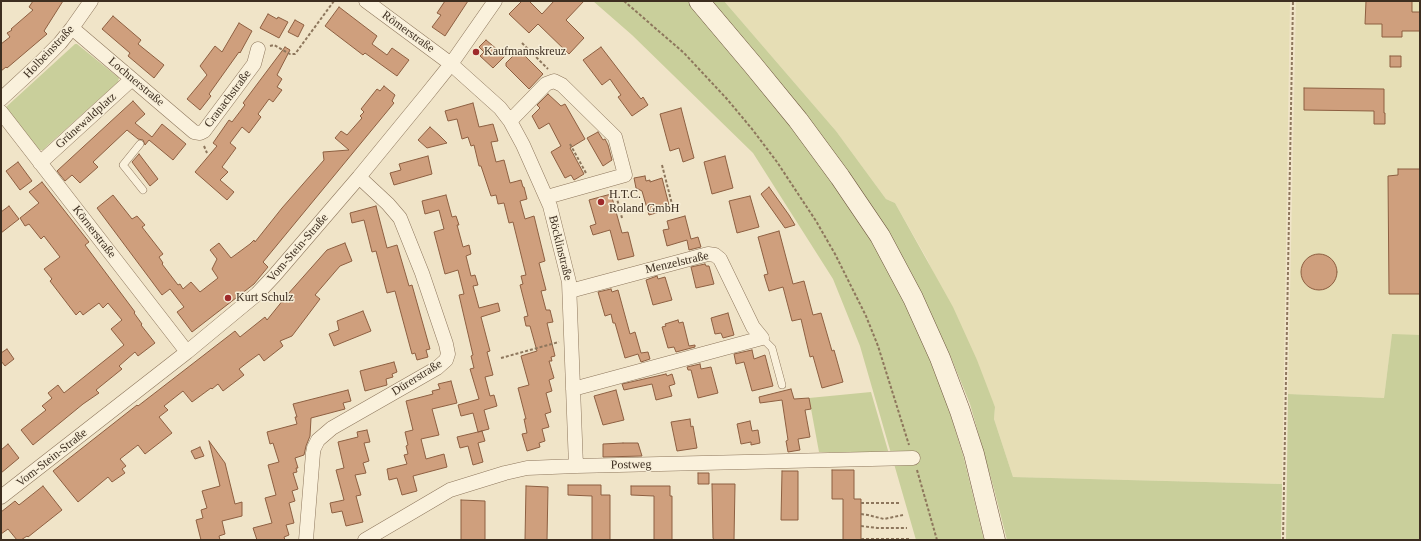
<!DOCTYPE html>
<html>
<head>
<meta charset="utf-8">
<style>
	body { margin:0 }
	#map { position:relative; width:1421px; height:541px; overflow:hidden; background:#f0e4c8; font-family:Georgia,serif }
	canvas { display:block }
	.frame { position:absolute; inset:0; border:2px solid #3d2e20; pointer-events:none }
</style>
</head>
<body>
<div id="map">
<canvas width="1421" height="541"></canvas>
<div class="frame"></div>
</div>
<script>
const ctx = document.querySelector('canvas').getContext('2d');
ctx.lineJoin = 'round';
function paint(path, color) {
  ctx.fillStyle = color;
  ctx.fill(path, 'evenodd');
}
function poly(rows) {
  const path = new Path2D();
  for (const r of rows) {
    if (r.length === 3) {
      path.moveTo(r[0] + r[2], r[1]);
      path.arc(r[0], r[1], r[2], 0, 2 * Math.PI);
      continue;
    }
    path.moveTo(r[0], r[1]);
    for (let i = 2; i < r.length; i += 2) path.lineTo(r[i], r[i + 1]);
  }
  return path;
}
function stroke(path, color, width, dash) {
  ctx.strokeStyle = color;
  ctx.lineWidth = width;
  ctx.lineCap = dash ? 'butt' : 'round';
  ctx.setLineDash(dash || []);
  ctx.stroke(path);
}
function label(font, color, halo, rows, align = 'center') {
  ctx.font = font + ' Georgia,serif';
  ctx.lineWidth = 3;
  ctx.setLineDash([]);
  ctx.textBaseline = 'middle';
  ctx.strokeStyle = halo;
  ctx.fillStyle = color;
  for (const [text, x, y, turn = 0] of rows) {
    ctx.save();
    ctx.translate(x, y);
    ctx.rotate((+turn || 0) * Math.PI / 180);
    ctx.textAlign = isNaN(turn) ? turn : align;
    if (halo) ctx.strokeText(text, 0, 0);
    ctx.fillText(text, 0, 0);
    ctx.restore();
  }
}
paint(poly([
	[724,1,1290,1,1282,484,1013,477,994,419,995,407,927,259,895,203,886,199,836,131],
	[1296,1,1420,1,1420,335,1392,335,1384,398,1288,394]
]), '#e6deb5');
paint(poly([
	[593,1,689,1,770,94,874,240,935,361,931,363,947,404,963,455,984,540,916,540,860,346,833,279,753,153,632,35],
	[708,1,724,1,836,131,886,199,895,203,953,307,977,360,995,407,994,419,1013,477,1282,484,1281,540,1007,540,994,489,970,404,950,355,945,356,919,296],
	[75,44,77,44,119,78,118,82,48,145,43,150,38,150,5,108],
	[1392,334,1420,335,1420,540,1286,540,1288,394,1384,398],
	[871,392,889,454,819,452,809,398]
]), '#c9cf9b');
const building = poly([
	[33,1,63,1,44,31,47,34,7,68,6,67,1,71,1,44,10,37,7,33,12,30,11,29,33,10,29,7,33,1],
	[445,1,468,1,445,36,432,27,441,15,437,13,445,1],
	[522,1,529,1,542,14,554,1,584,1,566,20,584,38,569,54,538,24,529,33,509,14,522,1],
	[1366,1,1412,1,1412,12,1420,12,1420,31,1402,31,1402,37,1382,37,1382,24,1365,24,1366,1],
	[339,7,377,36,372,44,387,55,392,48,409,60,397,76,365,53,363,55,325,26,339,7],
	[268,14,277,19,278,17,288,22,279,38,260,28,268,14],
	[113,16,141,40,138,44,164,65,154,78,128,56,130,53,102,29,113,16],
	[295,20,304,25,298,37,288,32,295,20],
	[239,23,252,31,240,53,239,52,209,94,211,96,200,110,187,99,207,75,200,66,215,46,222,52,239,23],
	[486,40,505,56,493,68,480,56,484,52,479,47,486,40],
	[285,47,290,50,277,75,282,79,277,87,282,90,273,102,269,99,258,114,261,117,249,133,242,127,230,143,236,148,222,167,228,172,220,180,234,192,227,200,195,172,217,146,213,143,229,120,232,122,245,105,243,103,285,47],
	[601,47,641,99,643,97,648,105,632,116,618,97,621,95,610,79,602,85,583,60,601,47],
	[519,50,543,74,529,89,506,66,506,63,519,50],
	[1390,56,1401,56,1401,67,1390,67,1390,56],
	[384,86,395,95,392,101,394,103,263,262,268,267,254,284,192,332,177,312,184,307,170,289,162,295,97,208,113,195,132,219,137,216,145,225,142,227,163,254,159,257,163,263,162,264,178,285,180,284,183,289,191,282,200,292,218,278,212,269,217,259,210,250,219,243,231,258,250,244,254,240,255,242,282,208,324,160,323,152,349,150,335,138,341,131,347,135,362,118,360,116,364,112,361,109,377,89,380,91,384,86],
	[1304,88,1384,89,1384,113,1385,113,1385,124,1374,124,1374,111,1304,110,1304,88],
	[548,94,561,106,565,104,585,139,570,148,584,174,574,180,571,175,565,178,551,152,561,146,549,123,539,129,532,116,540,108,537,105,548,94],
	[133,101,145,114,135,123,152,137,162,124,186,144,173,160,149,140,145,145,143,140,138,139,127,130,93,162,98,167,80,183,72,175,65,181,57,171,133,101],
	[473,103,479,127,493,124,498,141,491,142,496,162,504,160,510,183,521,180,523,187,524,187,527,199,520,201,525,219,534,216,545,261,539,263,546,290,541,291,546,310,550,310,553,322,547,323,555,356,551,357,552,361,549,361,554,378,549,380,552,391,546,393,551,412,545,414,549,427,542,429,545,441,539,443,540,447,527,451,522,434,527,433,524,419,526,419,518,388,529,385,521,356,537,351,530,326,526,326,524,317,528,316,520,285,523,284,521,276,526,275,513,222,509,223,504,203,498,204,496,195,491,196,481,166,479,166,474,145,471,146,468,137,462,139,457,119,448,121,445,111,473,103],
	[681,108,694,158,683,162,679,148,670,151,660,114,681,108],
	[430,127,440,136,447,143,427,148,418,140,430,127],
	[598,132,603,140,605,139,608,145,612,160,603,166,587,138,598,132],
	[139,154,158,179,150,186,132,162,139,154],
	[428,156,432,174,394,185,390,173,401,170,399,164,428,156],
	[725,156,733,188,712,194,704,162,725,156],
	[18,162,32,181,20,190,6,171,18,162],
	[1398,169,1420,169,1420,294,1389,294,1388,176,1398,175,1398,169],
	[645,176,646,181,650,180,650,182,662,178,670,209,649,215,642,191,636,188,634,178,645,176],
	[42,182,89,242,85,245,135,312,134,313,142,324,141,325,155,343,138,356,135,352,119,366,122,369,96,390,99,393,83,404,33,445,21,430,46,410,42,406,52,398,48,393,58,385,64,393,124,345,111,329,122,320,108,303,103,308,99,303,83,315,80,311,76,315,50,281,52,279,44,269,60,257,44,236,41,239,29,224,25,226,20,218,39,203,29,192,42,182],
	[769,187,789,215,795,225,785,228,761,194,769,187],
	[611,194,622,233,628,232,634,256,618,260,610,230,593,235,590,226,596,224,589,200,611,194],
	[446,195,452,217,456,216,459,225,457,225,463,247,469,245,471,254,466,256,471,276,475,275,478,285,473,286,479,308,498,303,500,311,481,317,490,351,487,352,493,375,485,377,490,396,494,395,497,406,484,410,489,429,478,432,473,413,461,416,458,405,479,399,470,369,474,368,471,356,473,355,459,295,464,294,458,270,445,274,434,232,444,229,439,210,425,214,422,201,446,195],
	[750,196,759,227,737,233,729,201,750,196],
	[9,206,19,219,1,233,1,212,9,206],
	[376,206,387,248,397,245,409,286,412,285,430,349,426,350,428,357,417,360,415,353,412,354,395,291,387,293,376,251,372,252,364,220,352,223,350,213,376,206],
	[685,216,691,239,698,237,701,247,689,250,687,240,667,246,663,230,669,229,667,221,685,216],
	[779,231,793,284,804,281,813,315,821,313,832,351,834,350,843,382,822,388,813,356,810,357,801,319,792,321,783,287,769,291,764,275,768,274,758,237,779,231],
	[345,243,352,261,340,266,315,295,320,299,292,336,280,341,283,346,264,361,259,354,248,362,239,369,244,375,223,391,218,384,212,389,211,388,192,402,183,391,164,406,168,410,159,417,172,433,145,454,138,445,120,459,126,466,122,469,125,473,112,482,108,477,78,502,53,471,137,405,138,406,235,331,240,337,265,317,267,320,288,294,327,250,345,243],
	[1319,272,18],
	[705,264,706,266,709,266,714,284,696,288,691,267,705,264],
	[657,276,658,279,665,277,672,300,653,305,646,280,657,276],
	[611,289,612,292,618,290,630,334,635,332,641,353,648,352,650,359,641,362,638,354,625,358,615,323,613,323,611,314,605,316,598,292,611,289],
	[363,311,371,331,334,346,329,334,339,330,337,321,363,311],
	[728,313,734,335,723,338,721,333,715,334,711,318,728,313],
	[678,320,679,323,683,322,689,346,695,345,695,347,676,352,674,347,668,348,662,327,666,326,665,324,678,320],
	[7,349,14,359,5,366,1,361,1,353,7,349],
	[752,350,754,359,765,355,773,386,752,391,744,362,736,364,734,354,752,350],
	[394,362,397,372,392,374,393,377,386,379,387,385,365,391,360,371,394,362],
	[700,364,701,369,711,367,718,393,698,398,691,370,688,370,687,367,700,364],
	[666,374,667,376,672,374,675,384,669,386,672,396,656,400,652,384,624,390,622,384,666,374],
	[451,381,457,403,432,409,439,435,421,439,426,459,444,454,447,467,413,476,417,491,402,495,397,478,389,480,387,469,407,464,404,455,408,454,406,446,408,445,405,432,413,430,406,401,433,394,432,391,440,389,438,384,451,381],
	[791,389,794,399,809,398,811,409,805,410,810,437,798,439,800,450,788,452,786,441,788,440,782,400,760,403,759,397,791,389],
	[348,390,351,401,343,403,345,409,311,418,310,436,306,446,304,455,295,458,298,468,296,468,297,472,293,473,298,489,292,491,295,501,289,503,294,523,286,525,289,535,284,537,285,540,257,540,253,528,272,523,265,498,276,495,268,465,279,462,273,443,270,444,267,432,297,424,295,417,297,417,293,404,348,390],
	[616,390,624,420,603,425,594,396,616,390],
	[690,419,691,427,693,426,697,448,677,451,671,422,690,419],
	[750,421,752,431,758,430,760,443,751,445,751,442,741,444,737,424,750,421],
	[367,430,370,442,364,443,369,461,363,463,366,473,355,475,361,495,356,496,363,522,346,526,342,511,332,513,330,503,344,500,336,470,344,468,338,442,358,437,357,432,367,430],
	[482,431,485,441,478,443,483,462,473,465,468,446,460,448,457,437,482,431],
	[209,441,225,463,235,504,242,502,242,516,222,521,225,534,219,536,220,540,201,540,196,520,203,518,201,510,207,508,202,491,220,486,209,441],
	[623,443,638,443,642,456,603,457,603,444,623,443],
	[8,444,19,458,1,473,1,450,8,444],
	[200,447,204,456,195,459,191,451,200,447],
	[832,470,854,470,854,499,861,499,861,540,843,540,843,499,832,499,832,470],
	[782,471,798,471,798,520,781,520,782,471],
	[698,473,709,473,709,484,698,484,698,473],
	[712,484,735,484,734,540,714,540,713,538,712,484],
	[568,485,601,485,601,495,610,495,610,540,592,540,592,496,568,495,568,485],
	[43,486,62,510,28,537,27,536,21,540,17,540,8,529,1,534,1,512,15,501,19,505,43,486],
	[526,486,548,487,547,540,525,540,526,486],
	[631,486,670,486,670,496,672,496,672,540,654,540,654,496,631,495,631,486],
	[461,500,485,501,485,540,461,540,461,500]
]);
paint(building, '#cf9f7d');
stroke(building, '#8d5f41', 1);
const lane = poly([
	[140,144,123,165,143,190],
	[762,338,772,348,782,385]
]);
const street = poly([
	[366,1,451,64,500,108,510,121,523,145,550,206,569,282,576,466],
	[72,28,194,132,200,133,204,131,254,64,258,49],
	[1,99,40,63,60,43,72,28,91,1],
	[1,112,187,352],
	[510,121,546,84,554,81,562,85,615,137,625,175,547,197],
	[40,163,132,79],
	[570,291,708,254,715,255,720,259,753,327,762,338,573,389],
	[1,497,187,352,257,294,274,276,359,177,427,94,451,64,495,1],
	[306,540,313,453,314,448,318,440,332,428,437,368,446,360,448,354,446,344,422,273,400,218,388,204,359,177],
	[365,540,450,490,505,473,527,468,576,466,913,458]
]);
const secondary = poly([
	[699,1,753,65,798,120,840,177,880,236,913,298,940,358,960,411,974,454,995,540]
]);
stroke(lane, '#8d765c', 8);
stroke(street, '#8d765c', 15);
stroke(secondary, '#6f573f', 21);
stroke(poly([
	[624,1,684,53,727,99,752,129,777,162,816,221,835,254,866,316,878,346,909,445],
	[522,43,548,69],
	[270,46,274,45,290,54,295,54,334,1],
	[570,144,586,173],
	[204,146,207,153],
	[662,165,673,208],
	[615,191,622,218],
	[501,358,559,342],
	[917,470,937,540],
	[861,503,901,503],
	[861,514,868,515,884,519,903,515],
	[861,526,877,528,907,528],
	[861,539,909,539],
	[1283,540,1293,1]
]), '#8d765c', 2, [3, 2]);
stroke(lane, '#faf1dc', 7);
stroke(street, '#faf1dc', 14);
stroke(secondary, '#faf1dc', 20);
for (const [x, y, r, color] of [
	[476,52,4,"#9e2a2b"],
	[601,202,4,"#9e2a2b"],
	[228,298,4,"#9e2a2b"]
]) {
  const dot = new Path2D();
  dot.arc(x, y, r, 0, 2 * Math.PI);
  ctx.fillStyle = color;
  ctx.fill(dot);
  stroke(dot, '#f7eed8', 1.5);
}
label('12px', '#3d2e20', '#f7eed8', [
	["Römerstraße",408,32,36],
	["Holbeinstraße",49,52,-47],
	["Lochnerstraße",136,82,40],
	["Cranachstraße",228,99,-53],
	["Grünewaldplatz",86,121,-42],
	["Körnerstraße",94,232,52],
	["Vom-Stein-Straße",298,248,-49],
	["Böcklinstraße",560,248,76],
	["Menzelstraße",677,263,-13],
	["Dürerstraße",417,378,-32],
	["Vom-Stein-Straße",52,458,-38],
	["Postweg",631,465,-1]
]);
label('12px', '#3d2e20', '#f7eed8', [
	["Kaufmannskreuz",484,52],
	["H.T.C.",609,195],
	["Roland GmbH",609,209],
	["Kurt Schulz",236,298]
], 'left');
</script>
</body>
</html>
